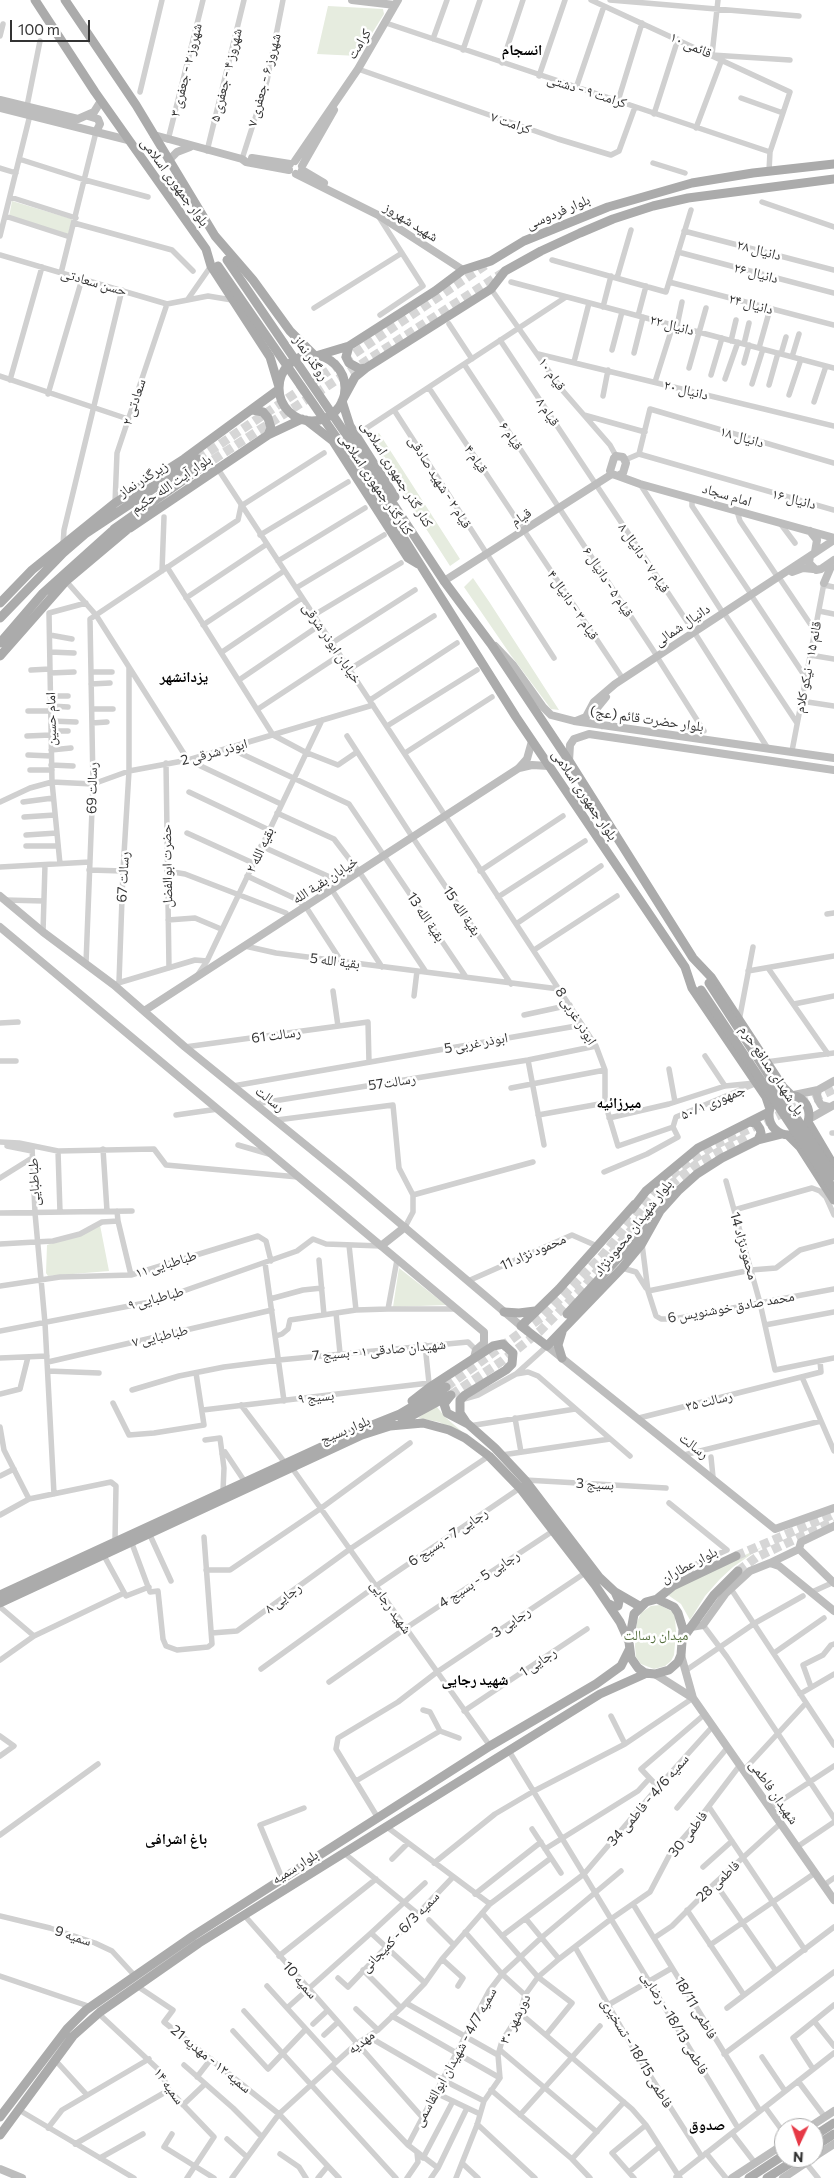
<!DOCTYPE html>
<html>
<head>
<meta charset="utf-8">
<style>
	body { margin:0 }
	#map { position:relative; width:834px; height:2178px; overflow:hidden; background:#fff; font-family:Commissioner,sans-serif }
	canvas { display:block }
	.north { position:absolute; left:774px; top:2118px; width:50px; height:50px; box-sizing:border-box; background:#fff; border:1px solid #adadad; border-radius:50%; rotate:183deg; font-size:14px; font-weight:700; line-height:20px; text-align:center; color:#333 }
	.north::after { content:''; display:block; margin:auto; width:18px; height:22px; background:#e63946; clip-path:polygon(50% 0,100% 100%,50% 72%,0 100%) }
	.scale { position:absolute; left:10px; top:20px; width:80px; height:22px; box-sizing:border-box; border:2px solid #333; border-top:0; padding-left:6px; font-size:15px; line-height:18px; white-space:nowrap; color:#333; -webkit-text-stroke:4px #fff; paint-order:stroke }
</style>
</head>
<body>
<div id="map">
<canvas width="834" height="2178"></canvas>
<div class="north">N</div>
<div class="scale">100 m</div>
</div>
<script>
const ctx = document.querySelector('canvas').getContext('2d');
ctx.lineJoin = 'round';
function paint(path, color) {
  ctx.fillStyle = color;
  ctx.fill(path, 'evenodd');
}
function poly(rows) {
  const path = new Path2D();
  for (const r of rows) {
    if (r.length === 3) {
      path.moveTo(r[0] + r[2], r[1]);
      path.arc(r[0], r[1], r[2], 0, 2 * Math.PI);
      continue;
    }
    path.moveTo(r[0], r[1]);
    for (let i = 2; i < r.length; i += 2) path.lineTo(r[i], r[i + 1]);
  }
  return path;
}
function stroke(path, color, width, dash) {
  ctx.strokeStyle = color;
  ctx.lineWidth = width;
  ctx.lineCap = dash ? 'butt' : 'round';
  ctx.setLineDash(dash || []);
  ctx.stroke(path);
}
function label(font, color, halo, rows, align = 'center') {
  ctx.font = font + ' Commissioner,"Noto Naskh Arabic",sans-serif';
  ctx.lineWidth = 5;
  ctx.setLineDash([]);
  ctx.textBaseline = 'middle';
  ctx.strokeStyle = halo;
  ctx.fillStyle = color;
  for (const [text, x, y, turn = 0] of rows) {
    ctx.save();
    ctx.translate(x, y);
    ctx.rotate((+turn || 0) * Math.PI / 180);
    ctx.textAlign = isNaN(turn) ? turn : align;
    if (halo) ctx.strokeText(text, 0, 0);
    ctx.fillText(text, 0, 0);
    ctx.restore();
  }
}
paint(poly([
	[328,6,383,9,384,14,358,56,317,54],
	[12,201,72,219,68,235,9,217],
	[379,433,460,559,450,566,369,440],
	[473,578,490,603,559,710,551,709,510,654,464,587],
	[100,1225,109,1271,48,1276,46,1273,47,1245],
	[399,1268,446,1305,393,1307],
	[434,1407,437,1407,445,1417,467,1436,439,1422,418,1418],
	[762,1547,733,1567,720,1579,705,1596,690,1620,681,1604,668,1595,673,1589],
	[660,1605,673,1612,675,1617,676,1632,674,1655,671,1661,665,1666,654,1669,641,1664,636,1657,635,1646,637,1622,641,1613,651,1606]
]), '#e6ecdf');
stroke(poly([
	[198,459,487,264],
	[202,467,504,272],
	[670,1185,698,1163,748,1136],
	[446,1387,542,1317,602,1256,653,1194,679,1169,713,1146,834,1089],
	[451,1395,502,1361,539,1332,585,1286,655,1201],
	[736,1556,834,1514],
	[738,1571,757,1557,834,1521]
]), '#d6d6d6', 9, [9, 4.5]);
stroke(poly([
	[591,0,790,92,770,152],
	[610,0,799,16],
	[718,0,712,55,790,60],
	[386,23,770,152,769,171],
	[0,36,3,24],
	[433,39,447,0],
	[463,50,480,0],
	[502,63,523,0],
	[358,69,558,139,611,155,619,151,635,107],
	[539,76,565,0],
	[576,88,604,6],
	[140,92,162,0],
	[741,98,783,113],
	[618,101,642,23],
	[27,106,40,41],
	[654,114,678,39],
	[696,128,722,59],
	[168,140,203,0],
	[207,151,244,0],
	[19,159,85,180,148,197],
	[242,159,267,81,283,0],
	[653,163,685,173],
	[0,168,16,173],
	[10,197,76,218],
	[762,202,834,227],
	[5,216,70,237],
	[379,217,423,286,380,315],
	[74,223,172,250,193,271],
	[684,231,834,270],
	[0,236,30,115],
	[678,252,834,293],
	[0,255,167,304,208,296,232,300],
	[552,260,666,292,691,210],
	[61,273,96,132],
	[617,278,631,230],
	[511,282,834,368],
	[669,282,834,325],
	[491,289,563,391,610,445,616,456],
	[188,299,211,266],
	[603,307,611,276],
	[314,308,402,253],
	[638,316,646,286],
	[449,324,472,359],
	[677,326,682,302],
	[500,340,694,632],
	[731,341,736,320],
	[744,344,749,323],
	[759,348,770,309],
	[612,350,622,312],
	[634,353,643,317],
	[538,354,834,426],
	[781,354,786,337],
	[792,357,799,334],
	[574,362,589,303],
	[744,363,749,345],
	[464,364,657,656],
	[689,368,706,308],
	[711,375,722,338],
	[0,376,128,419],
	[725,379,738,342],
	[10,380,42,267],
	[655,382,673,325],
	[752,384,763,349],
	[769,385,778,353],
	[429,388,623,679],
	[48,394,82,279],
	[789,395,801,359],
	[603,396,608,370],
	[814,402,826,366],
	[394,410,554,658],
	[584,415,645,432],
	[362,431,566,297],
	[639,454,650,409,834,463],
	[639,454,834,510],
	[625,460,639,454],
	[218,469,596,1046,605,1070,605,1103,618,1146,673,1127,676,1117,757,1083],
	[640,484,723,613],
	[692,498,692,506,751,594],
	[115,503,117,453,167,304],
	[241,506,238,520,96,615,188,760,281,804],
	[241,506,324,453],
	[737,511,740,521,777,576],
	[780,523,795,543],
	[260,535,348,482],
	[63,545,64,530,122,290],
	[278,561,365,508],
	[167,567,273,735,305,752,338,765,357,752],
	[162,571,164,517],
	[780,579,815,631],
	[66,581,96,615,90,619,93,784,86,963],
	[824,585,834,587],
	[296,588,384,535],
	[186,598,267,544],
	[753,598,806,678],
	[819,611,834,614],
	[314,615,401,563],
	[726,616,797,723],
	[203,625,284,571],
	[50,635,72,639],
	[696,635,767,747],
	[332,643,415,590],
	[50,652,74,653],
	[222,652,302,598],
	[810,655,834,659],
	[659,660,704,731],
	[350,669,434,616],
	[31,670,50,669],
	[91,672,112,672],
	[50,673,74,672],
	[239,680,320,625],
	[91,684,110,683],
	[50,696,68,696],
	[370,700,457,643],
	[801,701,834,706],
	[51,706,68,707],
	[92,709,113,709],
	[258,709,340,655],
	[28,711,51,711],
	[51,721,76,722],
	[92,723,107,722],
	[387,726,477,670],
	[51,731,68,731],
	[27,736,51,735],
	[347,736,413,838,511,984],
	[229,748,349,804,466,977],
	[51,750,71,748],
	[792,751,824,583],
	[405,753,492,697],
	[28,755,51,756],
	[166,763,169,968],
	[51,765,73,766],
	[30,770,52,770],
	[189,792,269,830],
	[0,802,30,788,52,782,93,784,129,771,188,760,373,705],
	[23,802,53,798],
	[277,813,334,839,360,873,426,972],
	[24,817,55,815],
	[187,833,253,863],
	[26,835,57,833],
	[26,846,58,846],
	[261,846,343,883],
	[60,864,52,782,49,613,86,603],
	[0,867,90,862],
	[89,870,123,871],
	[167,871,185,874,286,913],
	[480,871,563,816],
	[247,876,294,898,306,907,341,961],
	[332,890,382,967],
	[498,897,585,841],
	[5,900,44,901],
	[827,914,834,913],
	[168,920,195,918,221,929],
	[516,924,601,866],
	[43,932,45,865],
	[245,946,276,953,559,989],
	[534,950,617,896],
	[768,968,828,1054],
	[748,971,834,956],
	[197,976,207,961,322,720],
	[119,982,123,871,129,771,129,668],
	[118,983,195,960,207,961],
	[333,991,338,1026],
	[414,996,417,971],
	[794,1004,834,996],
	[524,1015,570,1005],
	[739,1021,753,947],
	[0,1023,18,1022],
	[185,1047,368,1022,369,1062],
	[705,1056,725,1086],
	[528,1060,544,1145],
	[0,1061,16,1061],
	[766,1062,834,1053],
	[669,1069,675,1102],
	[233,1086,582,1025],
	[511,1088,605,1070],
	[255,1104,528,1060,596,1046],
	[176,1115,218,1109],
	[538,1115,605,1103],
	[609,1118,669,1104,725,1086,755,1083],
	[277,1120,393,1105,399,1168,413,1195,413,1212,405,1227],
	[832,1133,834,1133],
	[0,1142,19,1143,58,1151,154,1149,166,1165,298,1177],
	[238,1145,269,1154],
	[7,1146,32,1151],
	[32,1147,35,1213,45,1323,54,1494],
	[103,1149,107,1211],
	[58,1151,60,1212],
	[604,1172,647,1154,678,1137,673,1127],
	[0,1178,32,1158],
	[726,1181,760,1303,775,1370,834,1358],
	[413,1195,533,1162],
	[734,1210,812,1188,820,1191,826,1197,834,1215],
	[117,1211,118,1221,131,1275],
	[0,1213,132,1211],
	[0,1244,53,1241,80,1234,102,1222,118,1221],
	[642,1244,648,1291,656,1316,661,1319,674,1319,834,1289],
	[349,1245,356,1310],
	[319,1260,324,1315],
	[397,1260,388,1309,455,1309],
	[265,1263,284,1401],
	[622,1268,636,1272,646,1288],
	[468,1281,572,1235,597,1246],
	[0,1286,60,1277,131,1275,258,1236,266,1241,271,1261],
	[648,1291,751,1270,776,1268,800,1250,834,1241],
	[270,1299,303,1290,322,1288],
	[336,1313,340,1353],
	[765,1325,834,1312],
	[0,1331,155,1301,297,1251,313,1239,326,1244,381,1246],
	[276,1336,282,1334,288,1329,290,1320,356,1310,388,1309],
	[0,1358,47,1356],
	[48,1362,272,1310],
	[48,1371,99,1373],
	[516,1374,547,1346],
	[802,1377,834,1451],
	[132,1390,179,1376,224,1367,279,1360,468,1342,476,1350],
	[0,1394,20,1389,28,1357],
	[464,1399,478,1395,516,1374,528,1372,538,1376,630,1456],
	[113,1403,129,1435,154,1433,204,1425,196,1373],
	[241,1405,285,1463],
	[203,1410,429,1383,425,1345],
	[515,1418,521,1452],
	[639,1418,821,1372,820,1361],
	[469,1426,575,1409],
	[0,1427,4,1450,29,1499],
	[205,1440,220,1438,224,1468,223,1491],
	[222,1454,225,1452,245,1482],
	[502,1455,610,1439],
	[684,1455,821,1421],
	[711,1457,713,1477],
	[292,1468,490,1746],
	[0,1476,14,1469],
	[525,1480,666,1488],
	[669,1503,727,1550,690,1567,692,1576],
	[0,1515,29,1499,111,1482,116,1486,115,1541],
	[149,1533,171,1581],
	[131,1541,150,1592,158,1591,163,1639,166,1646,177,1650,208,1647,212,1644,204,1537],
	[103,1554,126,1596,149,1587],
	[206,1570,230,1570,320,1509,410,1443],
	[731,1589,834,1745],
	[812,1592,834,1582],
	[0,1607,34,1636],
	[703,1625,727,1657,834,1818],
	[212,1633,237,1631,350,1549,489,1456],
	[774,1653,824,1618],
	[0,1660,34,1636,124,1593],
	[261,1669,376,1586,520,1488],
	[685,1671,755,1623,803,1596],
	[329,1682,406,1628,553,1531],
	[811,1687,803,1665,823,1655,831,1645,834,1644],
	[800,1694,834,1674],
	[423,1710,430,1712,440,1731],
	[464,1711,587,1629],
	[611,1716,625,1744],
	[0,1736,14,1746,0,1756],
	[509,1751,738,2128],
	[744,1770,806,1703],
	[356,1781,440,1731,459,1738],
	[658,1787,641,1769,705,1714],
	[709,1807,805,1950],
	[677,1808,728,1747],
	[770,1808,834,1766],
	[378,1818,336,1749,338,1738,398,1702,437,1672,585,1573],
	[387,1827,490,1904],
	[532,1829,561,1873],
	[0,1835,98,1764],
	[797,1847,834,1822],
	[545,1849,638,1791,649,1779],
	[344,1853,417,1913],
	[392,1859,408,1843],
	[434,1863,495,1814,534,1791,625,1744,693,1698],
	[703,1867,732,1841],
	[282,1878,260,1825,304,1808],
	[715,1883,776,1971],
	[824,1885,834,1878],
	[475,1894,541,1842],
	[633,1904,760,2111],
	[687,1910,744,1995],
	[482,1913,538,1977,572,2003,546,2035],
	[244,1915,422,2117],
	[0,1916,50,1928,95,1943,112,1951,135,1976],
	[526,1919,559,1959],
	[429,1920,454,1945],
	[465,1932,502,1974,525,1995],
	[371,1933,425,1983],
	[502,1936,584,1874,658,1787,713,1726],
	[654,1938,672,1926,715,1883,781,1823],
	[710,1945,815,1873],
	[575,1947,637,2055,702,2157],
	[279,1956,376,1879],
	[442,1959,463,1978,458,1986],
	[363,1970,401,2008],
	[0,1976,91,2007],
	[338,1978,348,1987,453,1877],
	[137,1986,173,2010,164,2022,279,2114,339,2178],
	[267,1986,336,2062],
	[406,2003,498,2055],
	[608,2005,672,1968],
	[287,2008,371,1933,425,1883],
	[727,2008,834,1927],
	[356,2009,378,2030],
	[244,2011,396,2178],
	[98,2013,160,2071,169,2090,214,2137,187,2178],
	[520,2013,632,2109,646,2125,680,2178],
	[392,2016,500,2078],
	[814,2021,834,2046],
	[313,2024,327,2011],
	[233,2031,268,2069,306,2029],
	[324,2035,337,2023],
	[369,2037,443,2080,484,2101],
	[500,2050,597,2132],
	[724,2054,834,1972],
	[762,2057,785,2091],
	[56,2061,87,2095],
	[184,2065,233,2108,262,2137],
	[332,2066,408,2145,438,2168],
	[813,2069,793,2038,834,2005],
	[197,2077,211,2059],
	[798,2081,825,2117],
	[491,2090,572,2159,590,2178],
	[436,2093,480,2114],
	[183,2105,205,2084],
	[765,2107,784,2133],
	[19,2110,134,2178],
	[520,2115,600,2026],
	[477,2124,535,2178],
	[48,2128,62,2110,149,2059],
	[732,2133,755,2163],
	[172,2134,164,2147,214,2178],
	[227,2139,247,2157],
	[75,2144,169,2090],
	[408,2145,489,1991,502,1974,541,1938,621,1871],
	[706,2153,726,2178],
	[280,2154,299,2167,306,2178],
	[100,2158,143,2134],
	[423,2158,453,2101],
	[572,2159,624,2102],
	[462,2163,478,2178],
	[806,2163,818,2178],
	[629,2172,659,2147],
	[676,2177,834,2053],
	[232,2178,279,2114,356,2044,378,2030,401,2008,425,1983,442,1959,490,1904,551,1858],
	[318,2178,327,2167],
	[407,2178,418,2162,417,2153],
	[431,2178,438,2168,467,2108],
	[456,2178,477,2125,484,2101,500,2078,498,2055,502,2041,520,2013,525,1995,538,1977,559,1959,611,1919,650,1892,671,1852,693,1827,740,1765],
	[634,2178,612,2153,646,2125]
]), '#d0d0d0', 5.5);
stroke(poly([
	[352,0,395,5],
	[0,100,78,119,94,112,101,101],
	[0,108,128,140],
	[88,116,98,119,100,124,96,132],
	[154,135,242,159,246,162,289,170],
	[252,158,290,164],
	[169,160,177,152,190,147],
	[295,161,358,69,398,0],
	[302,166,334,110],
	[302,170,324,183],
	[296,174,378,215,463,270],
	[616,456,623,457,626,463,623,473,618,476,612,474,610,471,614,458,616,456],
	[618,476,640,484,834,538],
	[810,531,817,540,815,552],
	[834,540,810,556,809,563,816,570,821,569,834,560],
	[792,572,803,568,813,569],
	[444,581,612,474],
	[824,583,833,562],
	[495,646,513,665,543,707,551,715,574,721,834,758],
	[576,721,586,717,594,702,615,684,810,556],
	[602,725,596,714,597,708,606,697],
	[569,761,570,745,574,739,589,734,834,770],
	[519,768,532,765,549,766],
	[0,896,43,932,114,985,185,1047,350,1181,521,1326],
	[0,927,484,1332,484,1343,476,1350,474,1358],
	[144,1011,519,768,527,759,532,741],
	[818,1090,817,1095,818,1100,821,1105,829,1107],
	[794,1095,818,1090,834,1081],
	[809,1119,834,1105],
	[381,1246,405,1227],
	[547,1346,775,1529,834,1508],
	[834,1526,801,1542,799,1549,834,1583],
	[770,1563,799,1549],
	[691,1627,703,1625,726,1593,750,1571,770,1563,779,1566,834,1611],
	[681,1655,693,1698,834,1900],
	[655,1674,693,1698],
	[808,2128,834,2111],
	[814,2157,834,2144],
	[0,2169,22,2178],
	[732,2178,784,2144],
	[783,2178,813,2158]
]), '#bdbdbd', 8);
stroke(poly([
	[35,0,95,92,206,249,211,266,270,357,279,387],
	[65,0,136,105,215,236,253,280,290,331,314,355],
	[349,346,346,357,349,363,360,369,366,368],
	[319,355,349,346,435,291,463,270,491,261,524,241,608,207,692,183,753,173,834,164],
	[312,388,33],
	[343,399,355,377,366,368,491,289,505,271,541,251,580,233,613,219,653,206,688,198,834,179],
	[342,401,350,426,395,497],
	[253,410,263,412,268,418,271,428,268,435],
	[306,420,333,441,408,558,418,564],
	[386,493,444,581,491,644,569,761,693,958,711,977,783,1087,791,1095],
	[377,496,516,717,685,967,692,988,766,1097,770,1109],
	[114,529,202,467],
	[0,603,32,570,115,503,184,459,278,390],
	[0,618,63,553,85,534,198,459],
	[0,643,43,593,112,531,130,528,268,435,302,419],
	[0,656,66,581,129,528],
	[789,1115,20],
	[749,1122,756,1123,760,1129,761,1133,758,1140],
	[808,1122,834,1166],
	[788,1135,800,1147,834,1200],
	[635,1204,559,1289,521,1326,547,1346,622,1268,641,1245,660,1211,678,1191,697,1174,722,1158,758,1140,782,1134],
	[632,1209,646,1191,698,1148,769,1112],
	[504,1312,519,1313,535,1311],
	[567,1314,646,1228],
	[562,1358,558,1345,562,1332],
	[451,1395,444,1404,447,1413,468,1424,495,1448,525,1480,599,1577,615,1592,641,1607],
	[412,1401,430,1387,493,1346,503,1344,513,1353,512,1364,506,1370,465,1395,460,1400,460,1413,466,1422],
	[402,1421,448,1396],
	[0,1595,345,1436,400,1414,446,1387],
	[657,1599,674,1607,678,1613,683,1629,681,1655,678,1662,669,1670,655,1674,645,1673,638,1668,631,1658,629,1642,634,1614,646,1602,657,1599],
	[657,1599,673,1586,736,1556],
	[0,1603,362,1435,390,1426,423,1423,449,1430,465,1438,489,1456,520,1488,595,1585,620,1622,629,1642],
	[609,1604,615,1607,618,1606,619,1601,615,1592],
	[683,1638,714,1595,738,1571],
	[0,2117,67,2029,86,2010,193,1936,490,1746,596,1684,621,1666,629,1650],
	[0,2135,73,2036,100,2012,199,1943,600,1694,647,1673],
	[814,2136,834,2123],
	[814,2147,834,2134],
	[749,2178,784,2155],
	[767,2178,798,2158]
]), '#ababab', 9);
stroke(poly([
	[227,260,386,493],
	[218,266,377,496],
	[709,983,834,1176],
	[701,990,834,1190]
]), '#ababab', 9);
label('14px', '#333', '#fff', [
	["کرامت",359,44,-59],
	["قائمی ۱۰",691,45,24],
	["شهروز ۲ - جعفری ۳",186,70,-76],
	["شهروز ۴ - جعفری ۵",226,75,-76],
	["شهروز ۶ - جعفری ۷",264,80,-75],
	["کرامت ۹ - دشتی",587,91,18],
	["کرامت ۷",511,123,19],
	["بلوار جمهوری اسلامی",175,182,54],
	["بلوار فردوسی",558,212,-23],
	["شهید شهروز",411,222,32],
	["دانیال ۲۸",759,250,15],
	["دانیال ۲۶",756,273,15],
	["حسن سعادتی",94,282,16],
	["دانیال ۲۴",751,304,15],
	["دانیال ۲۲",672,325,15],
	["روگذر نماز",311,358,56],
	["قیام ۱۰",552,374,55],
	["دانیال ۲۰",686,390,14],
	["سعادتی ۲",134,402,-72],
	["قیام ۸",548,412,57],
	["قیام ۶",511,436,56],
	["دانیال ۱۸",742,437,16],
	["قیام ۴",476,459,56],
	["کنار گذر جمهوری اسلامی",397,474,58],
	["زیرگذر نماز",143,479,-32],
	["قیام ۲ - شهید صادقی",440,482,58],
	["بلوار آیت الله حکیم",171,484,-34],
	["کنارگذر جمهوری اسلامی",376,484,56],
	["امام سجاد",727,495,16],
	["دانیال ۱۶",794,499,15],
	["قیام",521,517,-32],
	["قیام ۷ - دانیال ۸",644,558,56],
	["قیام ۵ - دانیال ۶",608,582,57],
	["قیام ۳ - دانیال ۴",573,605,56],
	["دانیال شمالی",682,625,-34],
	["خیابان ابوذر شرقی",332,643,56],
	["قائم ۱۵ - نیکو کلام",808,667,-79],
	["امام حسین",51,719,-91],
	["بلوار حضرت قائم (عج)",647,719,8],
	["ابوذر شرقی 2",214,752,-15],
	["رسالت 69",92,788,-89],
	["بلوار جمهوری اسلامی",585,795,56],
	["بقیه الله ۲",260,850,-65],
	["حضرت ابوالفضل",167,866,-91],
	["رسالت 67",123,877,-87],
	["خیابان بقیة الله",325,880,-33],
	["بقیة الله 15",462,911,56],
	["بقیة الله 13",426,917,56],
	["بقیة الله 5",335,961,7],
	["ابوذر غربی 8",576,1016,58],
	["رسالت 61",276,1035,-8],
	["ابوذر غربی 5",476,1043,-10],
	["پل شهدای مدافع حرم",772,1070,56],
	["رسالت57",392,1082,-9],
	["رسالت",270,1099,38],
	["جمهوری ۵۰/۱",713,1102,-23],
	["طباطبایی",34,1182,-92],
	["بلوار شهیدان محمودنژاد",633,1228,-52],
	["محمودنژاد 14",744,1246,74],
	["محمود نژاد 11",533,1252,-24],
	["طباطبایی ۱۱",166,1264,-17],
	["طباطبایی ۹",156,1298,-15],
	["محمد صادق خوشنویس 6",731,1307,-10],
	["طباطبایی ۷",160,1336,-13],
	["شهیدان صادقی ۱ - بسیج 7",379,1350,-5],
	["بسیج ۹",316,1397,-6],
	["رسالت ۳۵",709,1401,-14],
	["بلوار بسیج",345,1430,-23],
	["رسالت",694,1446,38],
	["بسیج 3",595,1484,3],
	["رجایی 7 - بسیج 6",448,1537,-34],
	["بلوار عطاران",689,1565,-28],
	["رجایی 5 - بسیج 4",479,1579,-33],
	["رجایی ۸",283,1598,-36],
	["شهید رجایی",391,1607,55],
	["رجایی 3",511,1622,-34],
	["رجایی 1",538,1662,-34],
	["شهیدان فاطمی",774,1792,55],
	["سمیه 4/6 - فاطمی 34",648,1800,-49],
	["فاطمی 30",688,1834,-52],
	["بلوار سمیه",295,1867,-32],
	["فاطمی 28",718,1881,-43],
	["سمیه 6/3 - کمیجانی",400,1932,-46],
	["سمیه 9",73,1936,18],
	["سمیه 10",300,1980,49],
	["فاطمی 18/11",696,2008,59],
	["دورشهر ۳۰",515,2019,-64],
	["فاطمی 18/13 - رضایی",675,2023,59],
	["مهدیه",361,2042,-37],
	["فاطمی 18/15 - تسخیری",637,2053,59],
	["سمیه 4/7 - شهیدان ابوالقاسمی",455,2057,-61],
	["سمیه ۱۲ - مهدیه 21",211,2059,39],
	["سمیه ۱۴",169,2086,54]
]);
label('14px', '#56703f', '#fff', [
	["میدان رسالت",656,1635]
]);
label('bold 15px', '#000', '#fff', [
	["انسجام",522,50],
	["یزدانشهر",184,677],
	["میرزائیه",619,1103],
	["شهید رجایی",475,1680],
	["باغ اشرافی",176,1839],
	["صدوق",707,2125]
]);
</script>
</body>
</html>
